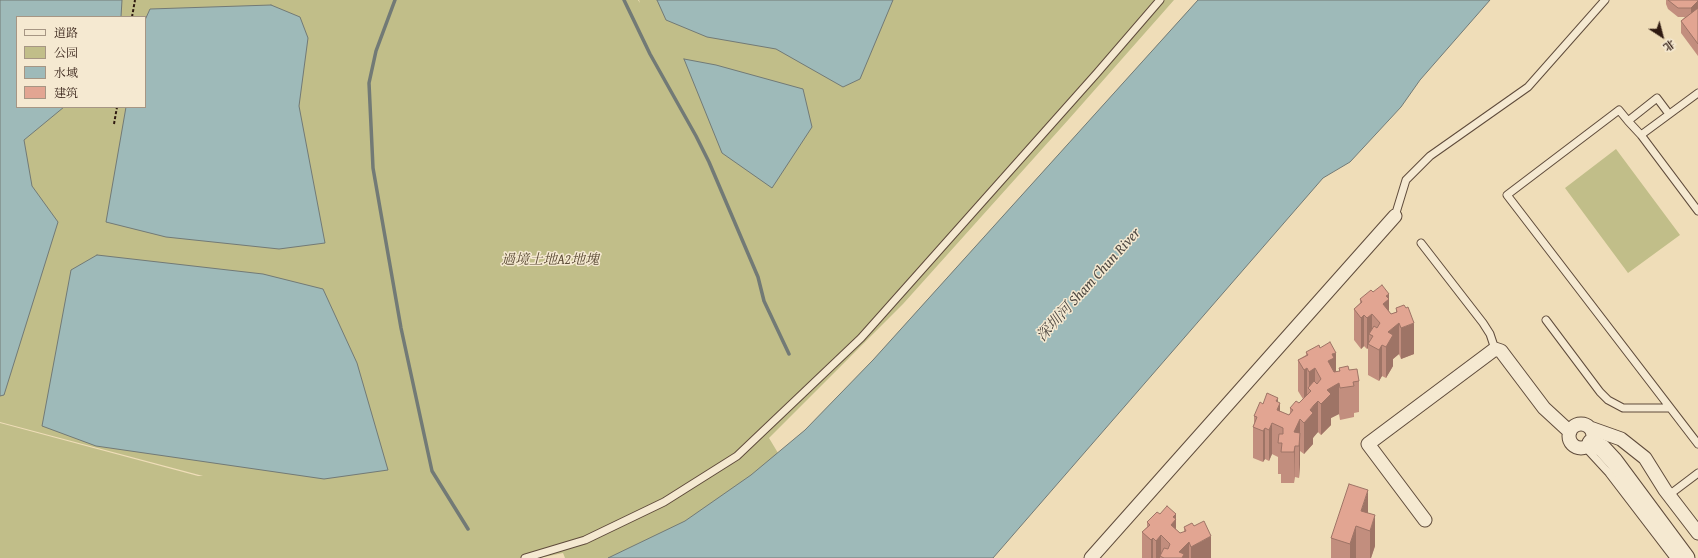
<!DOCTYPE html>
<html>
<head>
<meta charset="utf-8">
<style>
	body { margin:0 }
	#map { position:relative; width:1698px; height:558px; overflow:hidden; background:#efddb8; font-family:"Gentium Book Plus","Noto Serif SC",serif }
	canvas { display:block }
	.legend { position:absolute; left:16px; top:16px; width:130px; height:92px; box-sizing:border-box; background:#f5e9d1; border:1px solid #a69684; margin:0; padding:5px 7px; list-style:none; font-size:12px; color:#2f1a11 }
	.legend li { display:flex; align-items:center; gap:8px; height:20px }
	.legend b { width:20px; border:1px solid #a69684 }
	.north { position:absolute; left:1642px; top:16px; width:40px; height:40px; -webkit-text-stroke:3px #f5e9d1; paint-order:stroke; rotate:144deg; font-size:11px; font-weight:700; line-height:16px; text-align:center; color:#2f1a11 }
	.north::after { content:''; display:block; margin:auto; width:14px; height:18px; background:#2f1a11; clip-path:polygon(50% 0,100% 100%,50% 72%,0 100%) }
</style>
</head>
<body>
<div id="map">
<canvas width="1698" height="558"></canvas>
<ul class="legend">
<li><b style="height:5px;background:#f5e9d1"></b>道路</li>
<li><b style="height:11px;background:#c1be89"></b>公园</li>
<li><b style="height:11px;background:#9ebab9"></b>水域</li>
<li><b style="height:11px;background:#e2a592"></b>建筑</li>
</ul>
<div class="north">北</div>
</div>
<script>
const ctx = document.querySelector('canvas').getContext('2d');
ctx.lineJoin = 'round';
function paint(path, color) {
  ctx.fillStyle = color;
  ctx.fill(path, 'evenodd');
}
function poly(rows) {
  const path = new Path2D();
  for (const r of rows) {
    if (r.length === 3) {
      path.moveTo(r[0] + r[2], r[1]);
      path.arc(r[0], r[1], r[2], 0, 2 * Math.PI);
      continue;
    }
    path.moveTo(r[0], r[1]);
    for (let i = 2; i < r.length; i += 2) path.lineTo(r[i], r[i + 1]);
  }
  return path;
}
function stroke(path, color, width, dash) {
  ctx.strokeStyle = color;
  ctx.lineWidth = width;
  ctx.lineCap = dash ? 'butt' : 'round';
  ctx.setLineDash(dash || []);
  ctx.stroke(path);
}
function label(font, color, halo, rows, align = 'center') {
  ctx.font = font + ' "Gentium Book Plus","Noto Serif SC",serif';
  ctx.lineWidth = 3;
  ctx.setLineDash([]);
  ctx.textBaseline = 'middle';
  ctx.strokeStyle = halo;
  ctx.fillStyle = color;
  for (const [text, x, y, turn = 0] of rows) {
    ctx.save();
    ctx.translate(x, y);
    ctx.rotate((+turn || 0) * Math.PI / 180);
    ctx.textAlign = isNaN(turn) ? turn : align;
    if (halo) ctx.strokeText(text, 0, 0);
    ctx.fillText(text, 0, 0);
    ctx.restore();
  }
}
paint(poly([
	[0,0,638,0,640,3,639,0,1174,0,1069,119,903,304,769,438,778,453,805,430,873,360,1198,0,833,433,643,558,565,558,563,553,539,558,0,558,0,423,198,476,203,476,0,422],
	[17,17,145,17,145,107,17,107],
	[1616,149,1680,235,1628,273,1565,188]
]), '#c1be89');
const water = poly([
	[0,0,122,0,121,17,17,17,17,107,64,107,24,140,32,186,58,222,4,395,0,396,0,0],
	[657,0,893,0,860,79,843,87,776,49,707,37,666,20,657,0],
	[1198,0,1490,0,1420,80,1401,107,1350,162,1323,178,993,558,608,558,685,521,751,475,805,430,873,360,1198,0],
	[271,5,300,17,308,38,299,106,325,243,279,249,166,237,106,222,126,107,145,107,145,20,150,9,271,5],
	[684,59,716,65,803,89,812,127,772,188,722,153,684,59],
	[97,255,263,274,323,289,357,363,388,470,324,479,96,446,42,426,71,270,97,255]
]);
paint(water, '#9ebab9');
stroke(water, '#727a76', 1);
stroke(poly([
	[395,0,376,51,369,83,373,168,401,328,432,471,468,529],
	[624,0,650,54,696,136,709,162,758,277,764,301,789,354]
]), '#727a76', 3.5);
const service = poly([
	[1669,114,1657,98,1628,121,1619,110,1507,195,1698,444],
	[1628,121,1641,135,1698,93],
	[1641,135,1698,211],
	[1395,216,1406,180,1430,156,1528,87,1605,0],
	[1421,243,1483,323,1490,334,1495,349],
	[1546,320,1600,392,1608,400,1623,408,1670,408],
	[1585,447,1609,473,1674,558],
	[1669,495,1698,473],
	[525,558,585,540,664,502,737,456,861,338,1097,73,1160,0]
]);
const minor = poly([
	[1581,436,12],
	[1590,428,1621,439,1645,458,1665,490,1698,533],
	[1425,520,1368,444,1495,349,1501,351,1544,408,1570,432],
	[1091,558,1395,216]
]);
const tertiary = poly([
	[1591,443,1602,448,1614,461,1686,558]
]);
stroke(service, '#5f4b3b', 9);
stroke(minor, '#5f4b3b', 15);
stroke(tertiary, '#5f4b3b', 19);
stroke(poly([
	[132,17,135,0],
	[114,124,117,107]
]), '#2f1a11', 2, [3, 2]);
stroke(service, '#f5e9d1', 7);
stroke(minor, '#f5e9d1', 13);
stroke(tertiary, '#f5e9d1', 17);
paint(poly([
	[1666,0,1698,0,1698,56,1681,33,1681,21,1685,17,1678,17,1668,9,1666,4],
	[1373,292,1389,294,1389,311,1391,314,1396,312,1396,308,1414,354,1401,359,1399,354,1393,359,1393,366,1386,378,1382,376,1379,381,1368,375,1368,348,1367,349,1364,346,1361,349,1354,340,1354,309,1360,303,1360,299],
	[1306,352,1336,372,1339,372,1339,368,1349,370,1359,381,1359,412,1354,413,1354,417,1340,420,1339,414,1331,418,1331,425,1321,435,1318,432,1314,436,1313,438,1313,444,1304,454,1300,451,1300,464,1299,478,1295,477,1294,483,1281,483,1281,474,1278,474,1278,457,1272,454,1269,461,1265,459,1263,462,1253,458,1253,427,1254,424,1254,416,1263,404,1278,402,1280,411,1289,415,1290,413,1290,408,1299,403,1303,399,1298,391,1298,360,1306,355],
	[1368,513,1375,546,1371,558,1331,558,1331,538],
	[1160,514,1180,533,1184,532,1184,527,1211,558,1142,558,1142,532,1147,527,1147,522]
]), '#c28e7e');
paint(poly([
	[1698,1,1698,11,1691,17,1691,8],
	[1389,294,1389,331,1383,304,1386,296],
	[1372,314,1372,336,1369,334,1369,344,1368,344,1368,348,1367,349,1367,318],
	[1364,315,1364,346,1361,349,1361,318],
	[1399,323,1399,354,1393,359,1393,366,1386,378,1386,347,1388,332],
	[1414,323,1414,354,1401,359,1401,328],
	[1382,345,1382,376,1379,381,1379,350],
	[1336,353,1336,384,1339,383,1339,414,1331,418,1331,425,1321,435,1321,404,1328,361,1332,354],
	[1307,368,1307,399,1304,401,1304,370],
	[1315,368,1315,399,1311,391,1309,389,1309,372],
	[1278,398,1278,408,1280,403,1280,426,1276,401],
	[1318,401,1318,432,1313,438,1313,444,1304,454,1304,423,1310,410],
	[1300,419,1300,464,1299,478,1299,446,1295,446,1294,483,1294,432],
	[1272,423,1272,454,1269,461,1269,430],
	[1265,428,1265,459,1263,462,1263,431],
	[1368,490,1368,521,1361,511],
	[1176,514,1176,520,1176,519,1176,551,1171,525,1173,517],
	[1375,515,1375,546,1371,558,1370,558,1370,531],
	[1356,526,1356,558,1350,558,1350,544],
	[1161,535,1161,557,1160,556,1160,558,1156,558,1156,541],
	[1211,536,1211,558,1191,558,1191,547],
	[1153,538,1153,558,1151,558,1151,540],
	[1189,542,1189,558,1179,558,1179,552]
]), '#9e7466');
const building = poly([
	[1668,0,1698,0,1698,1,1691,8,1678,8,1668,0],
	[1698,8,1698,44,1681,21,1698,8],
	[1382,285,1389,294,1386,296,1389,299,1383,304,1391,314,1397,312,1396,308,1404,305,1406,308,1408,307,1414,323,1401,328,1399,323,1388,332,1393,335,1386,347,1382,345,1379,350,1368,344,1373,336,1369,334,1374,326,1377,328,1380,323,1372,314,1367,318,1364,315,1361,318,1354,309,1362,302,1360,299,1371,290,1373,292,1382,285],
	[1330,342,1336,353,1332,354,1334,358,1328,361,1334,372,1340,371,1339,368,1348,366,1349,370,1357,369,1359,381,1353,382,1354,386,1340,388,1339,383,1327,390,1331,394,1321,404,1318,401,1314,405,1310,410,1313,413,1304,423,1300,419,1294,432,1300,433,1299,446,1295,446,1294,452,1281,452,1282,443,1278,443,1279,434,1283,434,1283,428,1272,423,1269,430,1265,428,1263,431,1253,427,1257,417,1254,416,1260,402,1263,404,1267,393,1278,398,1276,401,1280,403,1277,410,1289,415,1293,410,1290,408,1296,401,1299,403,1311,391,1308,388,1314,381,1317,384,1321,379,1315,368,1309,372,1307,368,1304,370,1298,360,1308,355,1306,352,1319,345,1320,348,1330,342],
	[1349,484,1368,490,1361,511,1375,515,1370,531,1356,526,1350,544,1331,538,1349,484],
	[1167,506,1176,514,1173,517,1176,519,1171,525,1180,533,1186,531,1184,527,1192,523,1194,526,1204,521,1211,536,1191,547,1189,542,1179,552,1184,554,1182,558,1164,558,1160,556,1164,548,1168,549,1170,544,1161,535,1156,541,1153,538,1151,540,1142,532,1150,525,1147,522,1157,512,1160,514,1167,506]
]);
paint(building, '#e2a592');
stroke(building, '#9e7466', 1);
label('italic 14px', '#5b4b35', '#f5e9d1', [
	["過境土地A2地塊",550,260]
]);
label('italic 15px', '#504a43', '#f5e9d1', [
	["深圳河 Sham Chun River",1089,285,-48]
]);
</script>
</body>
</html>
